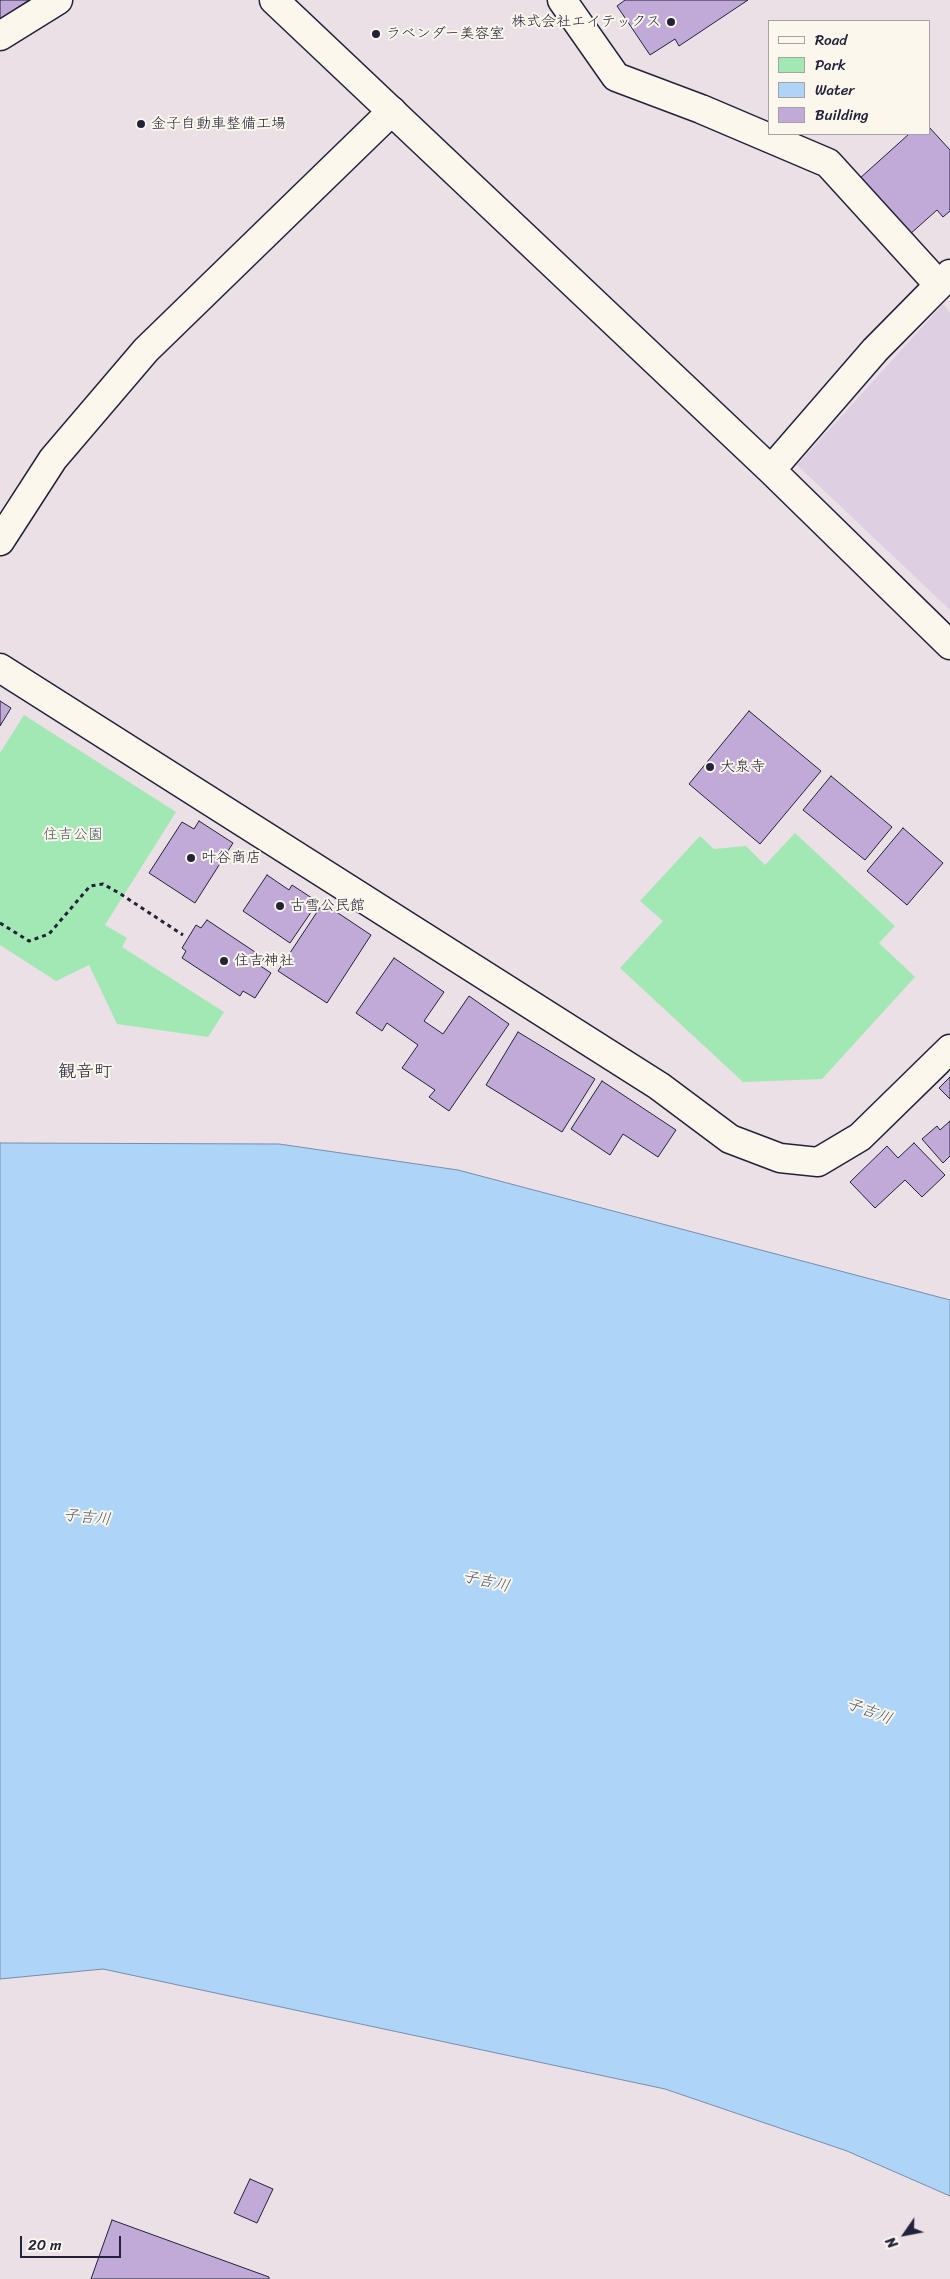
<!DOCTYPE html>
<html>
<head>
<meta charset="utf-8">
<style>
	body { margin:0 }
	#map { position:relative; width:950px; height:2279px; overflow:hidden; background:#eae0e6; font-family:Sriracha,sans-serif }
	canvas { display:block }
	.legend { position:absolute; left:768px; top:20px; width:162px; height:115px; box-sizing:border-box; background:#fbf7ec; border:1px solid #a4a2a5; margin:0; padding:6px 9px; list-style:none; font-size:15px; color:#22223b }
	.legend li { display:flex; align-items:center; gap:10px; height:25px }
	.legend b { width:25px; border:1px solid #a4a2a5 }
	.north { position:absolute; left:880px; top:2209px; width:50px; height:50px; -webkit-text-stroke:4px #fbf7ec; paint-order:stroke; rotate:237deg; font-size:14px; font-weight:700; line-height:20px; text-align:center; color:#22223b }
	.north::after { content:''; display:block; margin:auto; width:18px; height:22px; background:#22223b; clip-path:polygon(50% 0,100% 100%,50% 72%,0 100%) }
	.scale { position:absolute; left:20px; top:2236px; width:101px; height:22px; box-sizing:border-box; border:2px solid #22223b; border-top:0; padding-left:6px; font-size:15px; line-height:18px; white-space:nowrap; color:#22223b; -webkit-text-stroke:4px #fbf7ec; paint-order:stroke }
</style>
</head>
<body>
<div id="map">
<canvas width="950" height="2279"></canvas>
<ul class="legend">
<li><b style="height:6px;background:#fbf7ec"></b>Road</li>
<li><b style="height:14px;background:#a2e8b4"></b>Park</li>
<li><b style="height:14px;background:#aed4f8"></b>Water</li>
<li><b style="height:14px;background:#c1aad8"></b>Building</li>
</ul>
<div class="north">N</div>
<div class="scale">20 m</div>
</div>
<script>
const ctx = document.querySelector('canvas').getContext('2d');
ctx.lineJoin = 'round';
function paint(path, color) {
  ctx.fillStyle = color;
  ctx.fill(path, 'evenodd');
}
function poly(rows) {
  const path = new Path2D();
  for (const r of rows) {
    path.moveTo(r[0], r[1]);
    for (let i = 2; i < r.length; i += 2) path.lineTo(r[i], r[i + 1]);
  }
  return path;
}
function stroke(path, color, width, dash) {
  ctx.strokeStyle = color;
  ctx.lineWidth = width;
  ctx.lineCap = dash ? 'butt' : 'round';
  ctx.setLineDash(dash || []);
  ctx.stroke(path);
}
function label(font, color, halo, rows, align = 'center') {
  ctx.font = font + ' Sriracha,"Klee One",sans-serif';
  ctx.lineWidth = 4;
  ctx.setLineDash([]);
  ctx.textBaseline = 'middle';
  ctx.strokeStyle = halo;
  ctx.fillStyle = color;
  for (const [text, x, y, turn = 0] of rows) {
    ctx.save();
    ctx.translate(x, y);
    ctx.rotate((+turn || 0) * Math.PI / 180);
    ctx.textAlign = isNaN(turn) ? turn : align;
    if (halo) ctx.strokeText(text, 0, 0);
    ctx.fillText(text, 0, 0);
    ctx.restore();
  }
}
paint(poly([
	[943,304,950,313,950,610,797,465]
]), '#ded0e2');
paint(poly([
	[24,715,176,812,105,925,127,938,122,947,224,1012,208,1037,117,1024,89,965,56,981,0,945,0,753],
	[795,833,895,926,879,943,915,977,822,1079,743,1082,620,968,663,921,640,901,700,836,714,849,746,846,765,865]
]), '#a2e8b4');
const water = poly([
	[0,1143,279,1144,458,1170,950,1300,950,2196,847,2151,665,2089,103,1969,0,1979,0,1143]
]);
paint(water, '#aed4f8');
stroke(water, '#768dac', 1);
const building = poly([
	[0,0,29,0,0,19,0,0],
	[625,0,748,0,679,46,675,39,650,55,617,6,625,0],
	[929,127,950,150,950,211,943,217,937,210,909,235,859,179,909,134,929,134,929,127],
	[0,701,11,708,0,726,0,701],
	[749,711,821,771,760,844,689,784,749,711],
	[831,776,892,827,865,860,803,810,831,776],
	[199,821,233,843,195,903,149,873,182,822,194,829,199,821],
	[903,828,943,863,907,905,867,871,903,828],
	[267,875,289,890,292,885,318,902,290,943,243,911,267,875],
	[323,903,371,935,327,1003,278,971,323,903],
	[207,920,264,958,259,965,271,973,255,998,243,991,240,996,182,958,186,951,182,948,196,925,201,928,207,920],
	[394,958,444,992,424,1021,443,1034,469,996,509,1024,449,1111,429,1097,435,1090,402,1068,418,1045,387,1023,382,1031,356,1013,394,958],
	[518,1032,595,1079,562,1132,486,1085,518,1032],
	[950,1077,950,1099,939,1088,950,1077],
	[602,1081,676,1130,658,1157,623,1134,610,1155,571,1129,602,1081],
	[950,1121,950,1156,943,1163,922,1139,937,1126,940,1130,950,1121],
	[914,1143,945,1175,922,1197,905,1180,875,1208,850,1182,887,1146,898,1158,914,1143],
	[250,2179,273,2189,257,2223,234,2213,250,2179],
	[112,2220,269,2277,269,2279,91,2279,112,2220]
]);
paint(building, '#c1aad8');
stroke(building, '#22223b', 1);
const street = poly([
	[562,0,616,77,701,109,828,163,939,285],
	[0,36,58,0],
	[0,541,53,459,146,350,392,111],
	[0,668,659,1086,730,1139,780,1158,818,1162,860,1137,950,1049]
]);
const secondary = poly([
	[274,0,771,470,950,645],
	[771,470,875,350,950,274]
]);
stroke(street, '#22223b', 31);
stroke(secondary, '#22223b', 31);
stroke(poly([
	[0,923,29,941,49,934,90,886,103,884,119,893,183,935]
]), '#22223b', 3, [4, 4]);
stroke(street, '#fbf7ec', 28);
stroke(secondary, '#fbf7ec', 28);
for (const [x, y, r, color] of [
	[671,22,5,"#22223b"],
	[376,34,5,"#22223b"],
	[141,124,5,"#22223b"],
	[710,767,5,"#22223b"],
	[191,858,5,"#22223b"],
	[280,906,5,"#22223b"],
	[224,961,5,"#22223b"]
]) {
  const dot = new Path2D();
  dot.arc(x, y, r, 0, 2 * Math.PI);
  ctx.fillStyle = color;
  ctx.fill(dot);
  stroke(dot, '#fbf7ec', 2);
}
label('15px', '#22223b', '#fbf7ec', [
	["株式会社エイテックス",661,22,"right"],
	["ラベンダー美容室",386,34],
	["金子自動車整備工場",151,124],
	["大泉寺",720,767],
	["叶谷商店",201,858],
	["古雪公民館",290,906],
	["住吉神社",234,961]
], 'left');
label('15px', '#485d5f', '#fbf7ec', [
	["住吉公園",73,835]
]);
label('italic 16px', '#4c5774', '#fbf7ec', [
	["子吉川",87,1518,6],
	["子吉川",486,1582,13],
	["子吉川",869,1712,21]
]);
label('18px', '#22223b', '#fbf7ec', [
	["観音町",85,1072]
]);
</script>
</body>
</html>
